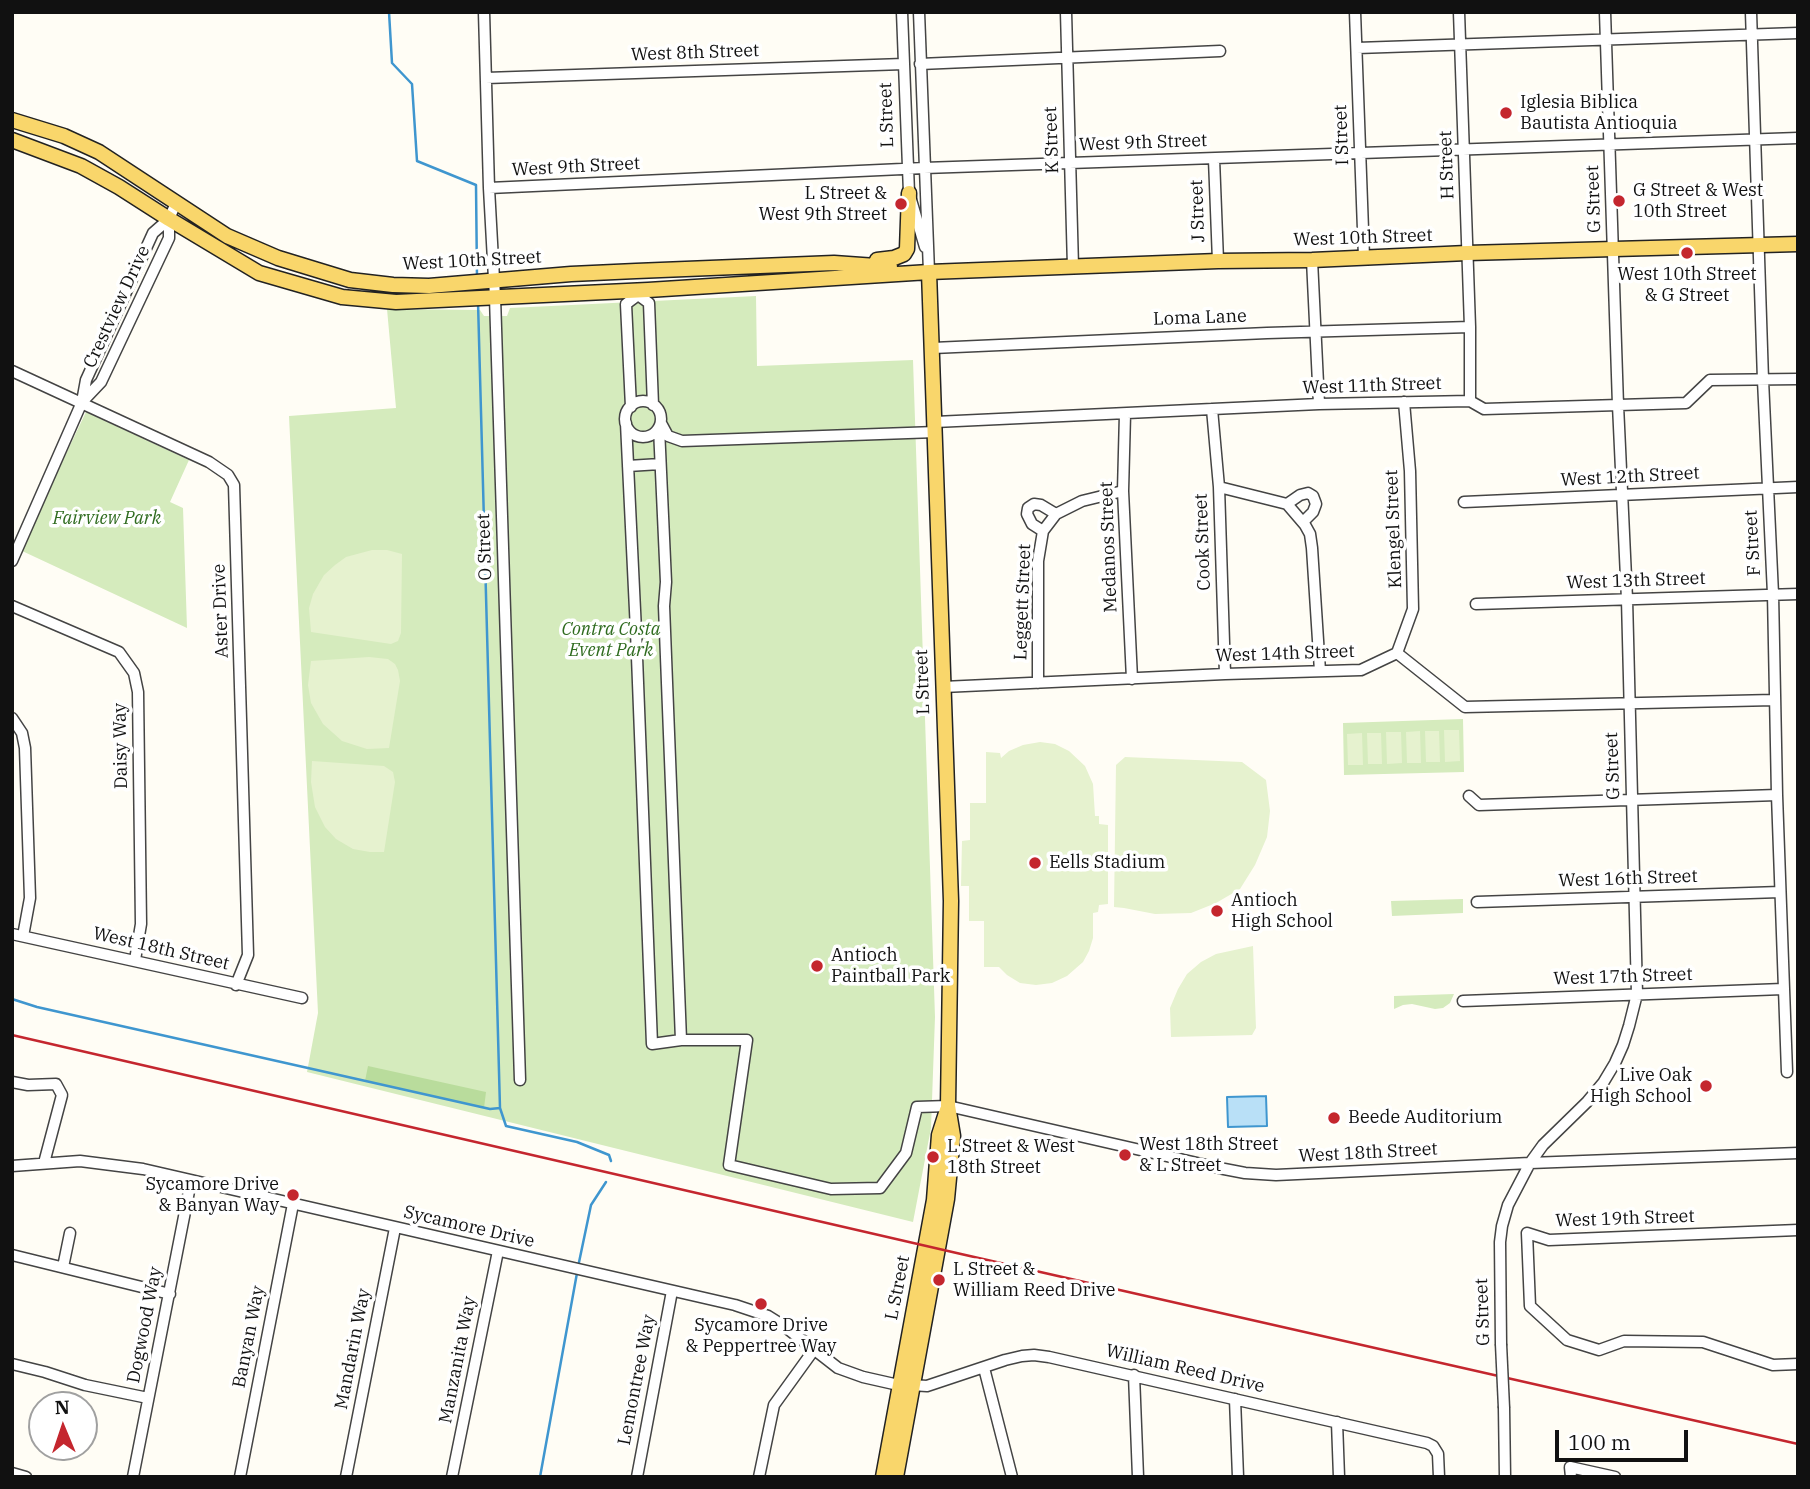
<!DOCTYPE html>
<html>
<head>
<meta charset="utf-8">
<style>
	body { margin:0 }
	#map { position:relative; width:1810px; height:1489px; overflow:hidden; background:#fffdf5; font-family:"IBM Plex Serif",serif }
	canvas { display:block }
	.frame { position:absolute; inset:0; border:14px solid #111; pointer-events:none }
	.north { position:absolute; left:28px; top:1391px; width:70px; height:70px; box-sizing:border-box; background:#fff; border:2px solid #a0a0a0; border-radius:50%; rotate:358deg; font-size:19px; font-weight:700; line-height:28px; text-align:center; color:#111 }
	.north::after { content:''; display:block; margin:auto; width:24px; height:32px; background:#c4262e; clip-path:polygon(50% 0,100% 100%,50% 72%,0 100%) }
	.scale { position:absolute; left:1555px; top:1430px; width:133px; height:32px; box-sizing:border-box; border:4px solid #111; border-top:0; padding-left:9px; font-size:21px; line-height:24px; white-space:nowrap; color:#111; -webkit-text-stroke:5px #fff; paint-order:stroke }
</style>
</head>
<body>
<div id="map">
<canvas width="1810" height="1489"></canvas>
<div class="frame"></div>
<div class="north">N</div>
<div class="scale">100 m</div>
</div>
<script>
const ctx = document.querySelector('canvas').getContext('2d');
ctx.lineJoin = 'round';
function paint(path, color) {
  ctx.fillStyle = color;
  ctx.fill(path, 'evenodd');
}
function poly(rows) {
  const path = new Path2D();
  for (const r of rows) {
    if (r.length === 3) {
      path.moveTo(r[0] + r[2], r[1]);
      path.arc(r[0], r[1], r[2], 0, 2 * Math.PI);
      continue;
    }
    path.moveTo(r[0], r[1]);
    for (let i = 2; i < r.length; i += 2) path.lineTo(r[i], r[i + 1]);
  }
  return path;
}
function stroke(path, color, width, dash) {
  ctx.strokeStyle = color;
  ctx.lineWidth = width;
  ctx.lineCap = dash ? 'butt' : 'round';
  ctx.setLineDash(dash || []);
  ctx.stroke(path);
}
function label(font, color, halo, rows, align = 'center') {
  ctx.font = font + ' "IBM Plex Serif",serif';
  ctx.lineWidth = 7;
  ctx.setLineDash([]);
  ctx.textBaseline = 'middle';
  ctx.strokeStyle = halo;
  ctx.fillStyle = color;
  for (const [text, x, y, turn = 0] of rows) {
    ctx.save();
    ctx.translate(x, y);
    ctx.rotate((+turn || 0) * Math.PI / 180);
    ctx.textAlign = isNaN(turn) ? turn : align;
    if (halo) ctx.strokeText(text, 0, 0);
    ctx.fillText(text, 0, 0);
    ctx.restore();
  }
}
paint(poly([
	[756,296,757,366,913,360,935,1017,931,1128,913,1222,307,1072,318,1013,289,416,396,408,387,309,480,310,484,316,507,316,510,308],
	[86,412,189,460,170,502,183,508,187,628,20,550],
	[1463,719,1464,772,1344,775,1343,723],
	[1463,899,1463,913,1392,916,1391,901],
	[1454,994,1450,1003,1443,1008,1435,1009,1412,1004,1403,1005,1394,1009,1394,996]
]), '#d5ebbd');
paint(poly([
	[368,1066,486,1092,484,1108,365,1081]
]), '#b9dc9c');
paint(poly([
	[372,550,387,550,402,554,401,633,398,641,391,644,311,632,309,608,313,594,324,575,335,565,346,557],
	[369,657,388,659,395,664,398,670,400,681,389,748,367,749,342,741,323,724,311,703,308,685,311,661],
	[1444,730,1459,730,1460,761,1445,762],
	[1420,731,1421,763,1407,763,1406,732],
	[1425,731,1439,731,1440,762,1426,762],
	[1386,732,1401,732,1402,763,1387,764],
	[1362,733,1363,765,1348,765,1347,734],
	[1367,733,1381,733,1382,764,1368,764],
	[1040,742,1055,744,1069,751,1085,766,1093,784,1095,816,1099,816,1099,824,1108,825,1108,904,1099,905,1098,912,1093,913,1093,938,1089,951,1083,962,1067,976,1052,983,1036,985,1020,983,1007,975,999,967,984,967,984,921,969,921,969,886,961,886,962,841,970,840,970,803,986,803,986,752,1000,753,1001,758,1009,751,1023,745],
	[1125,757,1242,762,1266,780,1270,811,1267,837,1255,865,1240,889,1216,903,1191,913,1155,914,1124,908,1114,907,1116,765],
	[312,761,384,766,393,772,395,782,384,852,370,852,353,849,336,839,325,827,315,807,311,782],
	[1253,946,1256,1028,1252,1035,1171,1037,1170,1008,1178,989,1187,974,1201,962,1216,954]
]), '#e6f2cf');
const water = poly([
	[1266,1096,1267,1126,1228,1127,1227,1097,1266,1096]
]);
paint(water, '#b9e0f7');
stroke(water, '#3f96cf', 2);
stroke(poly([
	[389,12,392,63,412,84,417,161,476,185,477,278],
	[478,302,500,1108,506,1126,577,1142,609,1155,611,1161],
	[12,999,37,1007,490,1109,500,1108],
	[578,1267,591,1205,606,1182],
	[540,1477,577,1273]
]), '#3f96cf', 2.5);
const minor = poly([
	[484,12,489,188,495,297,520,1080],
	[902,12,909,193,925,247],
	[919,12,929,272],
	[1066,12,1073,267],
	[1355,12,1364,257],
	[1459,12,1470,327,1470,401],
	[1751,12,1763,380,1773,594,1777,795,1787,1072],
	[1357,48,1798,33],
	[920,64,1220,51],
	[486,78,904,64],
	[1214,159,1218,261],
	[489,188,924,168,1798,138],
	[1312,260,1319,404],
	[933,348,1267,333,1470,327],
	[12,371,209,462,228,475,234,485,248,955,236,985],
	[643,419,18],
	[82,402,101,382,169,238,169,219,176,203],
	[631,407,626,304,638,295,649,303,653,405],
	[1212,409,1219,487,1225,674],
	[1125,414,1123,491,1132,679],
	[935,422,1319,404,1470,401,1484,409,1686,403,1710,380,1798,379],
	[626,423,636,631,652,1044,681,1040,747,1040,729,1165,831,1189,880,1188,906,1153,917,1107,948,1106,1219,1168,1245,1173,1276,1175,1530,1163,1798,1153],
	[661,423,668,436,682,441,936,432],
	[659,428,666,582,664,606,681,1040],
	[628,466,660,464],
	[1219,487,1287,504,1305,525,1310,534,1312,548,1320,671],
	[1464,502,1798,487],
	[1287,504,1300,495,1308,493,1313,496,1316,504,1313,512,1303,522],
	[1043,531,1032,524,1027,514,1028,508,1034,504,1041,505,1056,514],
	[12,561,82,402,86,380,153,233,169,219],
	[1476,604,1798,594],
	[12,606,119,652,134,673,138,692,141,924,135,960],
	[1397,653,1413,609,1410,471,1404,402],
	[1038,683,1038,561,1043,531,1056,514,1082,501,1123,491],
	[943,687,1225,674,1361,670,1397,653,1465,707,1774,700],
	[12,718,22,733,25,748,30,898,23,936],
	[1469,796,1479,805,1777,795],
	[1477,902,1780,892],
	[12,934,302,998],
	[1463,1001,1783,989],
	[12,1082,28,1085,56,1084,62,1095,44,1163],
	[12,1166,80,1161,143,1169,735,1305,768,1316,784,1326,838,1368,863,1377,894,1384,927,1386,1005,1360,1022,1356,1034,1355,1049,1357,1427,1443,1433,1446,1438,1454,1439,1477],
	[1798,1230,1549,1240,1527,1233,1530,1306,1567,1340,1599,1350,1624,1341,1703,1342,1773,1365,1798,1364],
	[12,1255,170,1294],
	[63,1267,70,1233],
	[1501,1344,1500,1242,1502,1226,1508,1205,1530,1163,1543,1145,1587,1102,1603,1083,1615,1063,1623,1045,1629,1026,1637,994,1627,599,1618,405,1605,12],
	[12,1364,45,1372,85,1385,148,1398],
	[984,1368,1012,1477],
	[1134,1375,1138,1477],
	[1235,1399,1238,1477],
	[1504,1408,1505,1477],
	[1337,1422,1339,1477],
	[12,1473,26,1477],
	[133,1477,191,1181],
	[240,1477,293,1204],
	[346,1477,395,1228],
	[452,1477,498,1251],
	[637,1477,672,1291],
	[759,1477,774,1405,813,1351],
	[1571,1477,1570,1467,1615,1477]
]);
const major = poly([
	[12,120,64,136,99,152,227,236,278,258,350,280,393,285,429,286,571,274,636,271,834,263,890,267],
	[12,140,81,166,119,187,169,219,259,273,342,297,396,302,648,290,929,272,1218,261,1312,260,1467,253,1798,244],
	[877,260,894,258,904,254,907,249,909,193],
	[883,1477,934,1200,939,1135,947,1110],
	[896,1477,947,1199,953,1136,948,1106,951,901,929,272]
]);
stroke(minor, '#444', 13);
stroke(major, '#222', 17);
stroke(minor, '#fff', 10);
stroke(major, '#f9d66b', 14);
stroke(poly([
	[12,1035,961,1254,1798,1444]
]), '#c4262e', 2.5);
const minorBridge = poly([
	[1501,1344,1504,1408]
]);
stroke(minorBridge, '#444', 13, []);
stroke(minorBridge, '#fff', 10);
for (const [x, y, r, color] of [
	[1506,113,7,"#c4262e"],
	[1619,201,7,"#c4262e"],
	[901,204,7,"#c4262e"],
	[1687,253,7,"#c4262e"],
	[1035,863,7,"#c4262e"],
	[1217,911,7,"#c4262e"],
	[817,966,7,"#c4262e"],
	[1706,1086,7,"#c4262e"],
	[1334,1118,7,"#c4262e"],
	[1125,1155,7,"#c4262e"],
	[933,1157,7,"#c4262e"],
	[293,1195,7,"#c4262e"],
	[939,1280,7,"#c4262e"],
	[761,1304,7,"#c4262e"]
]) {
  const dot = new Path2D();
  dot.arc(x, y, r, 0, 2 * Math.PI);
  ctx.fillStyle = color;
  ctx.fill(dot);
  stroke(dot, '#fff', 2.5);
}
label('18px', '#111', '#fff', [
	["West 8th Street",695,53,-2],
	["L Street",887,115,-92],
	["I Street",1342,135,-92],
	["K Street",1052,140,-92],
	["West 9th Street",1143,143,-2],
	["H Street",1447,165,-92],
	["West 9th Street",576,167,-3],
	["G Street",1594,199,-92],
	["J Street",1198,211,-92],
	["West 10th Street",1363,238,-2],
	["West 10th Street",472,261,-3],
	["Crestview Drive",117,307,-65],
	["Loma Lane",1200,318,-2],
	["West 11th Street",1372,386,-2],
	["West 12th Street",1630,477,-3],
	["Klengel Street",1394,529,-92],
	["Cook Street",1203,542,-92],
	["F Street",1753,543,-93],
	["O Street",485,547,-92],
	["Medanos Street",1109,547,-92],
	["West 13th Street",1636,581,-2],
	["Leggett Street",1023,602,-88],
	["Aster Drive",221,611,-92],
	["West 14th Street",1285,654,-2],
	["L Street",923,682,-92],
	["Daisy Way",121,746,-91],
	["G Street",1613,766,-92],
	["West 16th Street",1628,879,-2],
	["West 18th Street",161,949,13],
	["West 17th Street",1623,977,-2],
	["West 18th Street",1368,1153,-3],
	["West 19th Street",1625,1219,-2],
	["Sycamore Drive",469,1227,13],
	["L Street",898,1288,-79],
	["G Street",1483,1312,-92],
	["Dogwood Way",145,1325,-79],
	["Banyan Way",249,1337,-79],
	["Mandarin Way",353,1349,-79],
	["Manzanita Way",458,1360,-79],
	["William Reed Drive",1185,1369,13],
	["Lemontree Way",637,1380,-79]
]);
label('18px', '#111', '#fff', [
	["Iglesia Biblica",1520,103],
	["Bautista Antioquia",1520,124],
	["G Street & West",1633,191],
	["10th Street",1633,212],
	["L Street &",887,194,"right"],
	["West 9th Street",887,215,"right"],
	["West 10th Street",1687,275,"center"],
	["& G Street",1687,296,"center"],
	["Eells Stadium",1049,863],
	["Antioch",1231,901],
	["High School",1231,922],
	["Antioch",831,956],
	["Paintball Park",831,977],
	["Live Oak",1692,1076,"right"],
	["High School",1692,1097,"right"],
	["Beede Auditorium",1348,1118],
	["West 18th Street",1139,1145],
	["& L Street",1139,1166],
	["L Street & West",947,1147],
	["18th Street",947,1168],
	["Sycamore Drive",279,1185,"right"],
	["& Banyan Way",279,1206,"right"],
	["L Street &",953,1270],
	["William Reed Drive",953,1291],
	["Sycamore Drive",761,1326,"center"],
	["& Peppertree Way",761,1347,"center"]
], 'left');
label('italic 18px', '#2f6b1f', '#fff', [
	["Fairview Park",107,519],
	["Contra Costa",611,630],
	["Event Park",611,651]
]);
</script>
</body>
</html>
